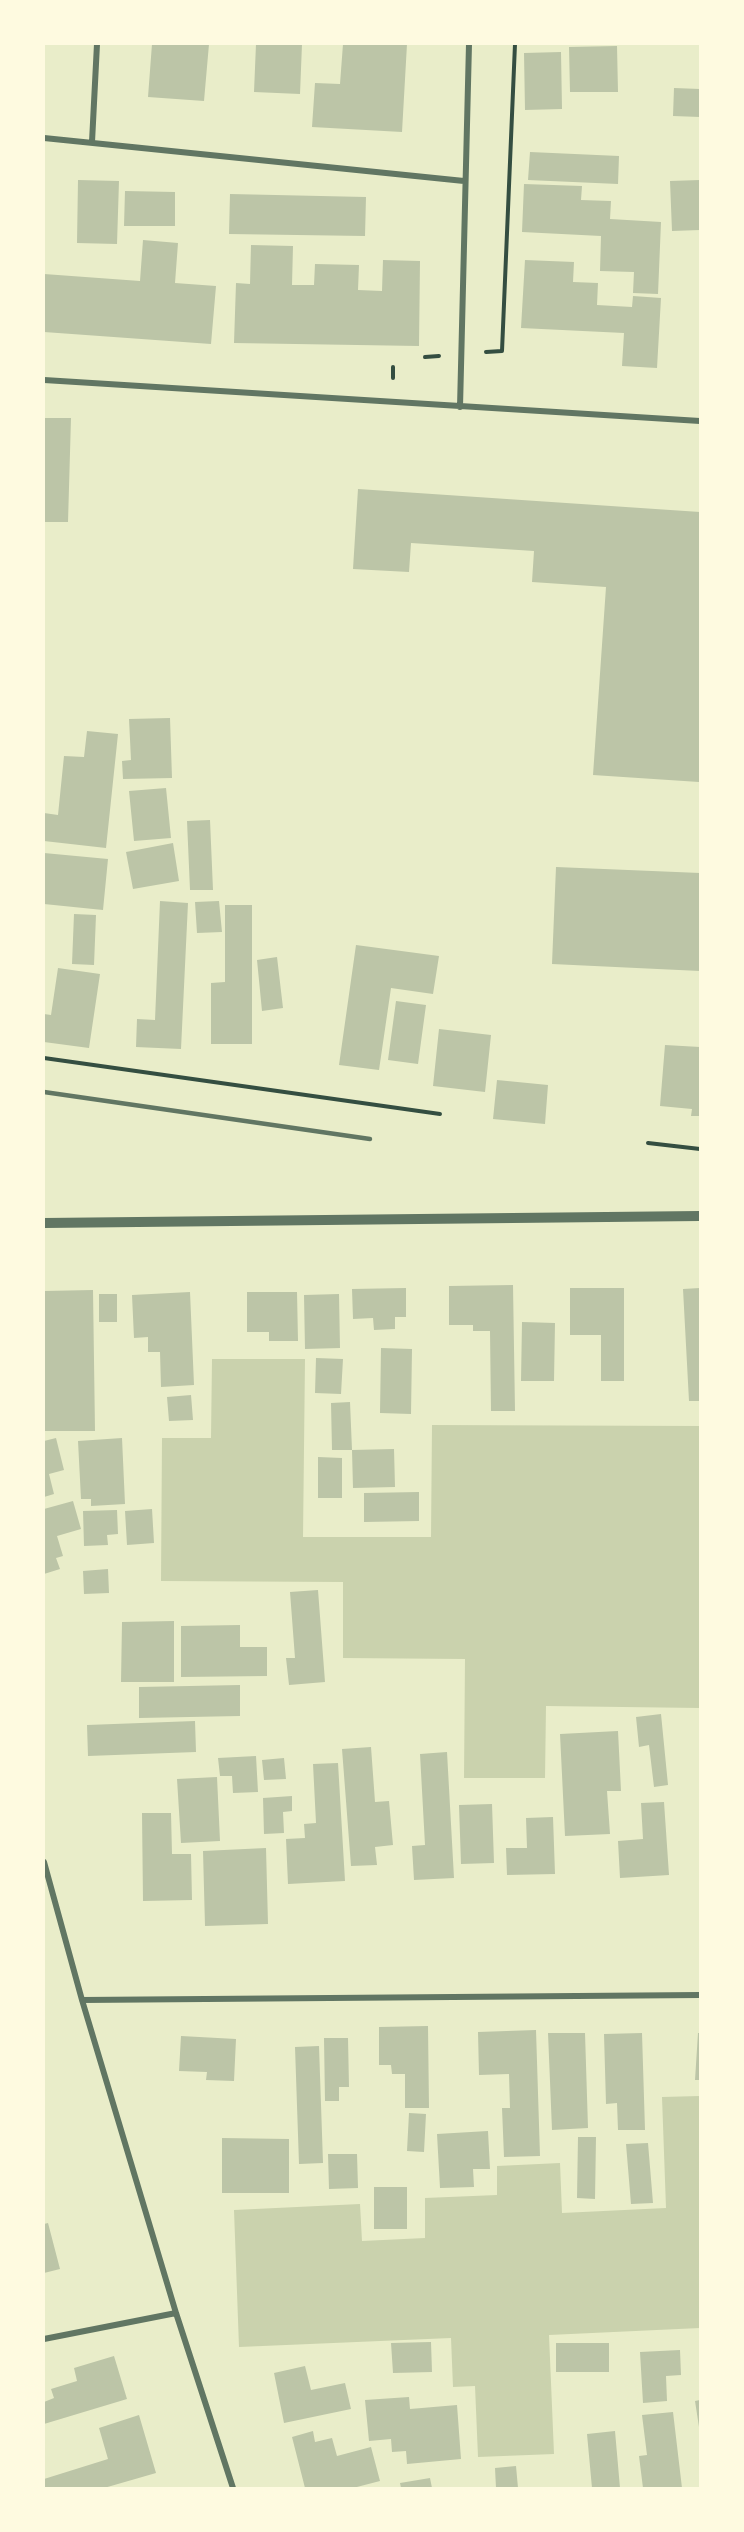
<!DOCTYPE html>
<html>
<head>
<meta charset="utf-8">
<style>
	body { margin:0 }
	#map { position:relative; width:744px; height:2532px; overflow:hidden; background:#e9edc9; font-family:Inter,sans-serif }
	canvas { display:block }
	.frame { position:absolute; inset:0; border:45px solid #fefae0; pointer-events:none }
</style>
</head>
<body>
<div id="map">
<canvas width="744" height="2532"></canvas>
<div class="frame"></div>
</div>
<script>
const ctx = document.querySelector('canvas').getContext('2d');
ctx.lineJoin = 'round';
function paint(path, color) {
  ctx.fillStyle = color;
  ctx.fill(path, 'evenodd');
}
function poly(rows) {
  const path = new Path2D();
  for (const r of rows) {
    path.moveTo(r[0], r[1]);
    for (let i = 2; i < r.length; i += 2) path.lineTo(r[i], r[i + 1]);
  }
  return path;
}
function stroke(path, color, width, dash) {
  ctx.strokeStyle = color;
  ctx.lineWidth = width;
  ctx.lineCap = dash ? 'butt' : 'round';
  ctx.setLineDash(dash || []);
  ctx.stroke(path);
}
paint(poly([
	[212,1359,305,1359,303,1537,431,1537,432,1425,700,1426,700,1708,546,1706,545,1778,464,1778,465,1659,343,1658,343,1582,161,1581,162,1438,211,1438],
	[700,2096,700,2328,549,2335,554,2454,478,2457,475,2386,453,2387,451,2338,239,2347,234,2210,360,2204,362,2241,425,2238,425,2198,497,2195,497,2166,560,2163,562,2213,666,2208,662,2097]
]), '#cad2ad');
paint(poly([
	[152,44,209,44,204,101,148,97],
	[256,44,302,44,300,94,254,92],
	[343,44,407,44,402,132,312,127,315,83,340,84],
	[617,46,618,92,570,92,569,47],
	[561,52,562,109,525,110,524,53],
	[674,88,700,89,700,117,673,116],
	[530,152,619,156,618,184,528,180],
	[78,180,119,181,117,244,77,243],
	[700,180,700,230,672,231,670,181],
	[524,184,582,186,581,200,611,201,610,219,661,222,658,294,633,293,634,272,600,271,601,236,522,232],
	[125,191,175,192,175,226,124,226],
	[230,194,366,197,365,236,229,234],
	[143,240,178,243,175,283,216,286,211,344,44,332,44,274,140,281],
	[251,245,293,246,292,285,314,285,315,264,359,265,358,290,382,291,383,260,420,261,419,346,234,343,236,283,250,284],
	[525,260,574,262,573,282,598,283,597,305,632,307,633,296,661,298,657,368,622,366,624,333,521,328],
	[44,418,71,418,68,522,44,522],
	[358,489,700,512,699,782,593,775,606,587,532,582,534,551,411,543,409,572,353,569],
	[170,718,172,778,123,779,122,761,131,760,129,719],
	[87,731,118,734,106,848,44,841,44,813,58,815,64,756,84,757],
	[166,788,171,838,134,841,129,791],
	[210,820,213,890,190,890,187,821],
	[173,843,179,881,133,889,126,852],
	[44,853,108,859,103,910,44,904],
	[556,867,700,873,700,971,552,964],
	[160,901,188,903,181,1049,136,1047,137,1019,155,1020],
	[219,901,222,932,197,933,195,902],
	[225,905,252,905,252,1044,211,1044,211,983,225,982],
	[74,914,96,915,94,965,72,964],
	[356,945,439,956,433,994,391,988,379,1070,339,1065],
	[277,957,283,1008,262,1011,257,960],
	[58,968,100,974,89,1048,44,1042,44,1014,51,1015],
	[396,1001,426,1005,418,1064,388,1060],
	[439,1029,491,1035,485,1092,433,1086],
	[665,1045,700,1047,700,1116,691,1116,692,1109,660,1106],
	[497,1080,548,1085,545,1124,493,1119],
	[513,1285,515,1411,491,1411,490,1331,473,1331,473,1325,449,1325,449,1286],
	[406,1288,406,1317,395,1317,395,1329,374,1330,373,1318,353,1319,352,1289],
	[570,1288,624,1288,624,1381,601,1381,601,1335,570,1335],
	[700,1288,700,1401,689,1401,683,1289],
	[93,1290,95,1431,44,1431,44,1291],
	[190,1292,194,1385,161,1387,160,1352,148,1352,148,1337,134,1338,132,1295],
	[247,1292,297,1292,298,1341,269,1341,269,1332,247,1332],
	[99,1294,117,1294,117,1322,99,1322],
	[339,1294,340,1348,305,1349,304,1295],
	[522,1322,555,1323,554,1381,521,1381],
	[381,1348,412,1349,411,1414,380,1413],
	[316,1358,343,1359,341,1394,315,1393],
	[191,1395,193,1420,169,1421,167,1397],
	[350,1402,352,1450,394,1449,395,1487,353,1488,352,1450,332,1450,331,1403],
	[56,1438,64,1470,49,1474,54,1494,44,1497,44,1441],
	[122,1438,125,1504,91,1506,91,1499,81,1499,78,1441],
	[318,1457,342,1458,342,1498,318,1498],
	[419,1492,419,1521,364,1522,364,1493],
	[73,1501,81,1529,57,1536,63,1556,56,1558,60,1569,44,1574,44,1509],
	[152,1509,154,1543,127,1545,125,1511],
	[117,1510,118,1534,107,1535,108,1545,84,1546,83,1511],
	[108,1569,109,1593,84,1594,83,1571],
	[318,1590,325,1682,289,1685,286,1658,295,1658,290,1592],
	[174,1621,174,1682,121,1682,122,1622],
	[240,1625,240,1647,267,1647,267,1676,181,1677,181,1626],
	[240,1685,240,1716,139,1718,139,1687],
	[661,1714,668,1785,654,1787,649,1745,639,1747,636,1717],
	[195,1721,196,1752,88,1756,87,1725],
	[618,1731,621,1791,607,1791,610,1834,565,1836,560,1734],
	[371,1747,375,1802,389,1801,393,1845,375,1847,377,1865,351,1866,342,1749],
	[447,1752,454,1878,414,1880,412,1846,425,1845,420,1754],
	[256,1756,258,1792,233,1793,232,1776,220,1776,218,1758],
	[284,1758,286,1779,264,1780,262,1760],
	[338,1763,345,1881,288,1884,286,1839,305,1838,304,1824,316,1823,313,1764],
	[217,1777,220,1841,181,1843,177,1779],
	[292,1796,292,1811,283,1812,284,1833,264,1834,263,1798],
	[664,1802,669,1875,620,1878,618,1841,643,1839,641,1803],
	[492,1804,494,1863,461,1864,459,1805],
	[142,1813,171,1813,172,1854,191,1854,192,1900,143,1901],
	[553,1817,555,1874,507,1875,506,1848,527,1848,526,1818],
	[266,1848,268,1924,205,1926,203,1851],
	[428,2026,429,2108,405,2108,405,2074,392,2074,391,2065,379,2065,379,2027],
	[536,2030,540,2156,504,2157,502,2108,510,2108,509,2074,479,2075,478,2032],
	[548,2033,585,2033,588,2128,552,2130],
	[642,2033,645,2130,618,2130,617,2103,606,2104,604,2034],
	[698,2033,700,2033,700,2080,695,2080],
	[181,2036,236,2039,234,2081,206,2080,207,2072,179,2071],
	[324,2038,348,2038,349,2087,339,2087,339,2101,325,2101],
	[319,2046,323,2163,299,2164,295,2047],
	[409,2113,426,2114,424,2152,407,2151],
	[488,2131,490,2169,473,2169,474,2187,440,2188,437,2134],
	[578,2137,596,2137,595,2199,577,2198],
	[222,2138,289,2139,289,2193,222,2193],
	[648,2143,653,2203,631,2204,626,2144],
	[328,2154,357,2154,358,2188,329,2189],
	[374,2187,407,2187,407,2229,374,2229],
	[48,2223,60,2269,44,2273,44,2224],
	[431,2342,432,2372,393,2373,391,2343],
	[556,2343,609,2343,609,2372,556,2372],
	[680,2350,681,2375,666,2376,667,2401,643,2403,640,2352],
	[114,2356,127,2399,44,2424,44,2402,54,2398,51,2389,77,2381,74,2368],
	[305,2366,311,2390,345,2383,351,2409,284,2423,274,2373],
	[409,2397,410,2409,457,2405,461,2459,407,2464,406,2451,392,2452,391,2439,369,2441,365,2400],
	[700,2400,700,2426,699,2427,695,2401],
	[673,2412,682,2488,643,2488,639,2456,647,2455,642,2415],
	[139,2415,156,2473,104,2488,44,2488,44,2479,108,2459,99,2428],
	[313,2431,315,2442,332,2438,337,2456,371,2447,380,2481,353,2488,305,2488,292,2437],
	[615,2431,620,2488,592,2488,587,2434],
	[516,2466,518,2488,496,2488,495,2468],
	[430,2478,432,2488,401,2488,400,2483]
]), '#bcc5a7');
stroke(poly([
	[486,352,502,351,515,44],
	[425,357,439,356],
	[393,378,393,367],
	[44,1058,440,1114],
	[648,1143,700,1149]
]), '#344e41', 4);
stroke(poly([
	[44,1092,370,1139]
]), '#617663', 4.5);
stroke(poly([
	[44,138,464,181],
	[92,142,97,44],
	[44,380,700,421],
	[460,407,469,44],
	[44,1862,82,2000,176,2313,233,2488],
	[82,2000,700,1995],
	[44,2339,176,2313]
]), '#617663', 6);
stroke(poly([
	[44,1223,700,1216]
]), '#617663', 10);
</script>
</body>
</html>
